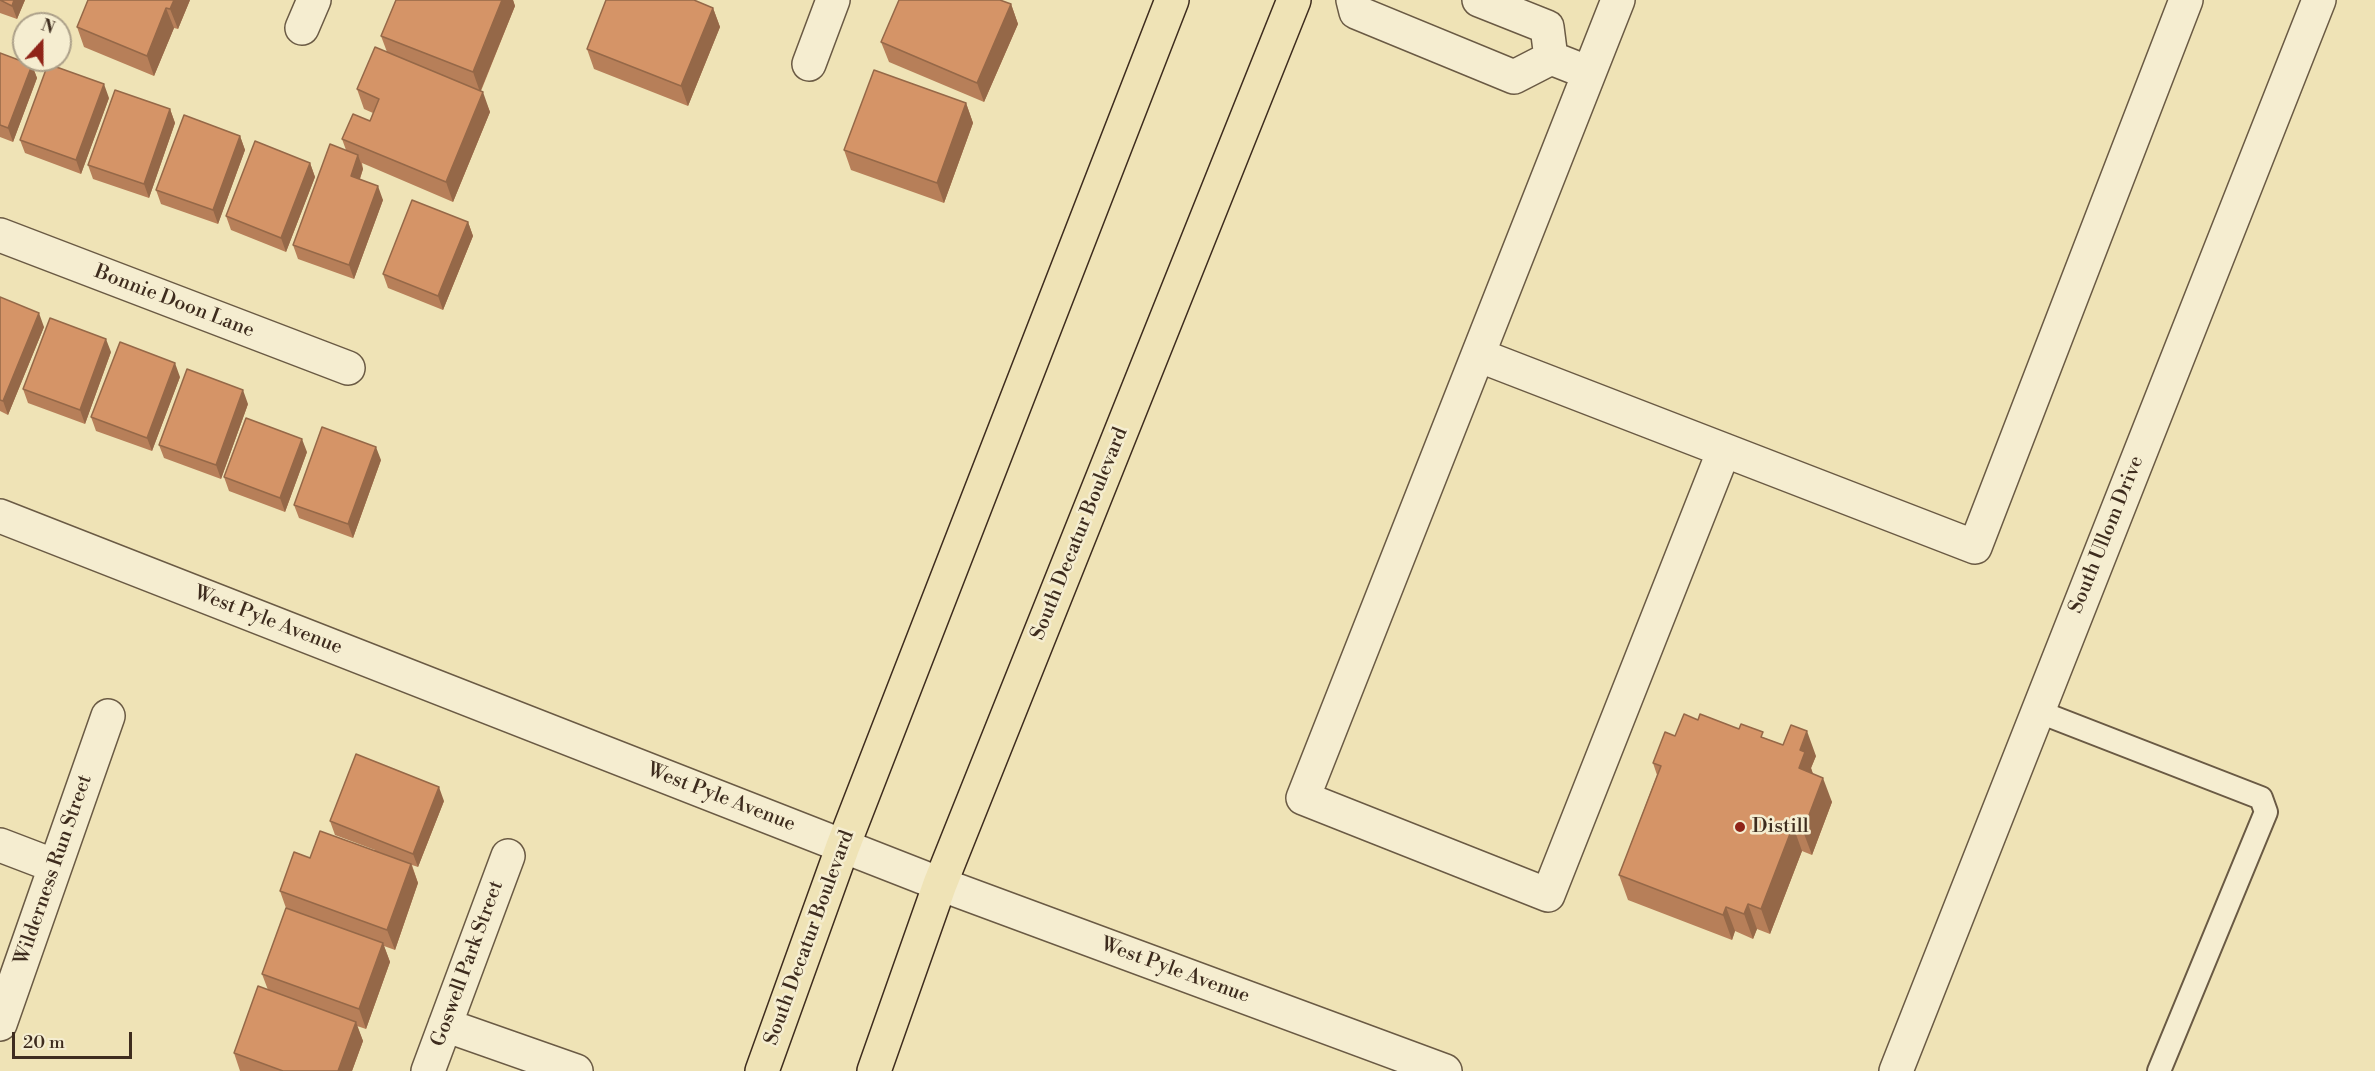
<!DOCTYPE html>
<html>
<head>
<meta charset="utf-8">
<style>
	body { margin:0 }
	#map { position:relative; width:2375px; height:1071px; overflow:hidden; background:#efe3b6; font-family:"Libre Bodoni",serif }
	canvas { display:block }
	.north { position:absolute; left:12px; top:12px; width:60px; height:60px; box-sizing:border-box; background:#f5edd0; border:2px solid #aca089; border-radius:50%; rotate:21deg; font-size:16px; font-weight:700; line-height:24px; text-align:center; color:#3e2c1e }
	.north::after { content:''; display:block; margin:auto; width:21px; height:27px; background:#8f2418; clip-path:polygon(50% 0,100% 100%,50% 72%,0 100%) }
	.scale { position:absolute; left:12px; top:1032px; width:120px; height:27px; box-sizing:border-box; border:3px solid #3e2c1e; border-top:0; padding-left:8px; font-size:18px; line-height:21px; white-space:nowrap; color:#3e2c1e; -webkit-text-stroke:4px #f5edd0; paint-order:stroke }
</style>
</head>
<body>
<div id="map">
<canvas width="2375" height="1071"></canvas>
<div class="north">N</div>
<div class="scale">20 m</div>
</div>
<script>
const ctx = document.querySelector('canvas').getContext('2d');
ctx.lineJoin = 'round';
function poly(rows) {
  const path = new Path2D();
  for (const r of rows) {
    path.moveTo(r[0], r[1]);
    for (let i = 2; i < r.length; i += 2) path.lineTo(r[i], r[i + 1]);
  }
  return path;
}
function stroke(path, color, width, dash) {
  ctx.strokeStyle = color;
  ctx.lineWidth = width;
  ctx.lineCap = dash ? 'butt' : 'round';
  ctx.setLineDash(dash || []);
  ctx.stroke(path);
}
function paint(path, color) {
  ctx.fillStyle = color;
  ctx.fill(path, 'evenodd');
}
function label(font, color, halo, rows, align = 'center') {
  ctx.font = font + ' "Libre Bodoni",serif';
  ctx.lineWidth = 5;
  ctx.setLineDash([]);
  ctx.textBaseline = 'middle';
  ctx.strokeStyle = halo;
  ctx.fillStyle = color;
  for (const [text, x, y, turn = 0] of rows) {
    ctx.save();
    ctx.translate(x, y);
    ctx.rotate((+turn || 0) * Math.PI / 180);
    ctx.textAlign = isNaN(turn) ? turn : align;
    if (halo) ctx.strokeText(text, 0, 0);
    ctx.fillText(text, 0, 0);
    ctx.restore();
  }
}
const service = poly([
	[2037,711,2261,798,2266,812,2159,1071]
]);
const minor = poly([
	[1353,0,1356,12,1514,77,1551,58,1589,73],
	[1479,0,1547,27,1551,58],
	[1618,0,1303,798,1548,895,1724,450],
	[302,28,314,0],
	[809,64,833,0],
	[0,235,348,368],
	[1478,355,1975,547,2186,0],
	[0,845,55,866],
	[0,1024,108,716],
	[445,1025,576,1071],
	[428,1071,508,856],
	[1896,1071,2319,0]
]);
const tertiary = poly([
	[0,516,940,884,1445,1071]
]);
const primary = poly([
	[762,1071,843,846,1172,0],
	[874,1071,940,884,1294,0]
]);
stroke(service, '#6a5a44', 26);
stroke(minor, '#6a5a44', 36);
stroke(tertiary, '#6a5a44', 36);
stroke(primary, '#3e2c1e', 36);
stroke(service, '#f5edd0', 22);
stroke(minor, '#f5edd0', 33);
stroke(tertiary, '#f5edd0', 33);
stroke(primary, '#efe3b6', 33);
paint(poly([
	[0,0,25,0,17,19,0,13],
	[190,0,178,29,174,28,154,76,84,47,77,27],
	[396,0,513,0,515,6,481,91,490,112,453,202,362,163,363,169,360,179,383,200,354,279,298,259,293,245,346,150,342,139,370,121,373,113,364,109,357,89,387,52,381,36],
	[1011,4,1018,24,984,102,889,62,881,42],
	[713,8,720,27,688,106,594,69,587,49],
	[0,53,32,65,37,78,13,142,0,137],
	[109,98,81,174,25,153,20,140],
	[966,103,973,123,944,203,851,170,844,150],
	[170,109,175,123,149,198,93,179,88,165],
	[240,136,245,150,218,224,161,204,156,190],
	[310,163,315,177,286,252,231,230,226,216],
	[468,222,473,236,443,310,388,288,383,274],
	[0,297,44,327,8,415,0,411],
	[111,352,85,424,28,403,23,389],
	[180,377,152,451,96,431,91,417],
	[248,404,221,479,164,458,159,445],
	[307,452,285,512,229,491,224,477],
	[381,460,353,538,299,518,294,505],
	[1698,720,1765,738,1783,745,1816,756,1811,768,1813,774,1832,802,1812,855,1802,851,1770,934,1757,929,1753,939,1735,931,1732,940,1628,900,1619,875,1657,775,1653,763,1675,736],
	[444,801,418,867,412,865,418,883,395,950,384,946,390,962,366,1029,357,1026,363,1041,352,1071,240,1071,234,1053,268,990,262,974,286,908,280,891,310,858,375,850,335,835,330,821]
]), '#b77f59');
paint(poly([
	[14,0,25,0,17,19,12,6],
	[174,0,190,0,178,29,170,9],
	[502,0,513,0,515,6,480,92,473,72],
	[1011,4,1018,24,984,102,977,83],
	[166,8,174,28,154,76,147,56],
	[713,8,720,27,688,106,681,86],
	[32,65,37,78,13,142,8,128],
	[104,84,109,98,81,174,76,160],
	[483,92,490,112,453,202,446,182],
	[966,103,973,123,944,203,937,183],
	[170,109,175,123,149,198,144,184],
	[240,136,245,150,218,224,213,210],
	[358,155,363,169,356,190,351,176],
	[310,163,315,177,286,252,281,238],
	[378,186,383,200,354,279,349,265],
	[468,222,473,236,443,310,438,296],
	[39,313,44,327,8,415,3,401],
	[106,339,111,352,85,424,80,410],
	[175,363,180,377,152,451,147,438],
	[243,390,248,404,221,479,216,465],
	[302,439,307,452,285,512,280,498],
	[376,447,381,460,353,538,348,524],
	[1807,731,1816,756,1811,768,1814,777,1799,768,1800,750],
	[1823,778,1832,802,1812,855,1803,831],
	[439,787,444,801,418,867,413,854],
	[1793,826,1802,851,1770,934,1761,909],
	[411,864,418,883,395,950,387,930],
	[1748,904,1757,929,1753,939,1744,914],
	[1726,907,1735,931,1732,940,1723,915],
	[383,943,390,962,366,1029,359,1009],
	[356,1022,363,1041,352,1071,338,1071]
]), '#956848');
const building = poly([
	[0,0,14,0,12,6,0,0],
	[88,0,174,0,170,9,166,8,147,56,77,27,88,0],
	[396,0,502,0,473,72,381,36,396,0],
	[606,0,694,0,713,8,681,86,587,49,606,0],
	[899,0,1000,0,1011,4,977,83,881,42,899,0],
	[375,47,483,92,446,182,342,139,353,114,370,121,379,99,357,89,375,47],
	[0,53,32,65,8,128,0,125,0,53],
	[48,64,104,84,76,160,20,140,48,64],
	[874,70,966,103,937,183,844,150,874,70],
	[115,90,170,109,144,184,88,165,115,90],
	[184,115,240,136,213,210,156,190,184,115],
	[255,141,310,163,281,238,226,216,255,141],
	[330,144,358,155,351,176,378,186,349,265,293,245,330,144],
	[412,200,468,222,438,296,383,274,412,200],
	[0,297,39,313,3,401,0,400,0,297],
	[50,318,106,339,80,410,23,389,50,318],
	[120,342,175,363,147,438,91,417,120,342],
	[187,369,243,390,216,465,159,445,187,369],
	[246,418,302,439,280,498,224,477,246,418],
	[322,427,376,447,348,524,294,505,322,427],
	[1684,714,1698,720,1700,714,1739,729,1741,724,1763,732,1761,737,1783,745,1791,725,1807,731,1800,750,1805,752,1799,768,1823,778,1803,831,1793,826,1761,909,1748,904,1744,914,1726,907,1723,915,1619,875,1661,766,1653,763,1665,732,1675,736,1684,714],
	[356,754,439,787,413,854,330,821,356,754],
	[320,831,411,864,387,930,280,891,294,852,310,858,320,831],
	[286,908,383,943,359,1009,262,974,286,908],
	[258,986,356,1022,338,1071,283,1071,234,1053,258,986]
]);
paint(building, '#d59467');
stroke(building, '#956848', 1.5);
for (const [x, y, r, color] of [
	[1740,827,6,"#8f2418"]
]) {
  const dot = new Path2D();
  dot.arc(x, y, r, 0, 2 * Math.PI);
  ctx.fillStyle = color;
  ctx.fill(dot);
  stroke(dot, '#f5edd0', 2);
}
label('20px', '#3e2c1e', '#f5edd0', [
	["Bonnie Doon Lane",174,302,21],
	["South Decatur Boulevard",1080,534,-68],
	["South Ullom Drive",2107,535,-68],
	["West Pyle Avenue",268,621,21],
	["West Pyle Avenue",721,798,21],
	["Wilderness Run Street",54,870,-71],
	["South Decatur Boulevard",810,938,-70],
	["Goswell Park Street",468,964,-70],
	["West Pyle Avenue",1175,971,20]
]);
label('20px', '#3e2c1e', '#f5edd0', [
	["Distill",1752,827]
], 'left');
</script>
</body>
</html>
